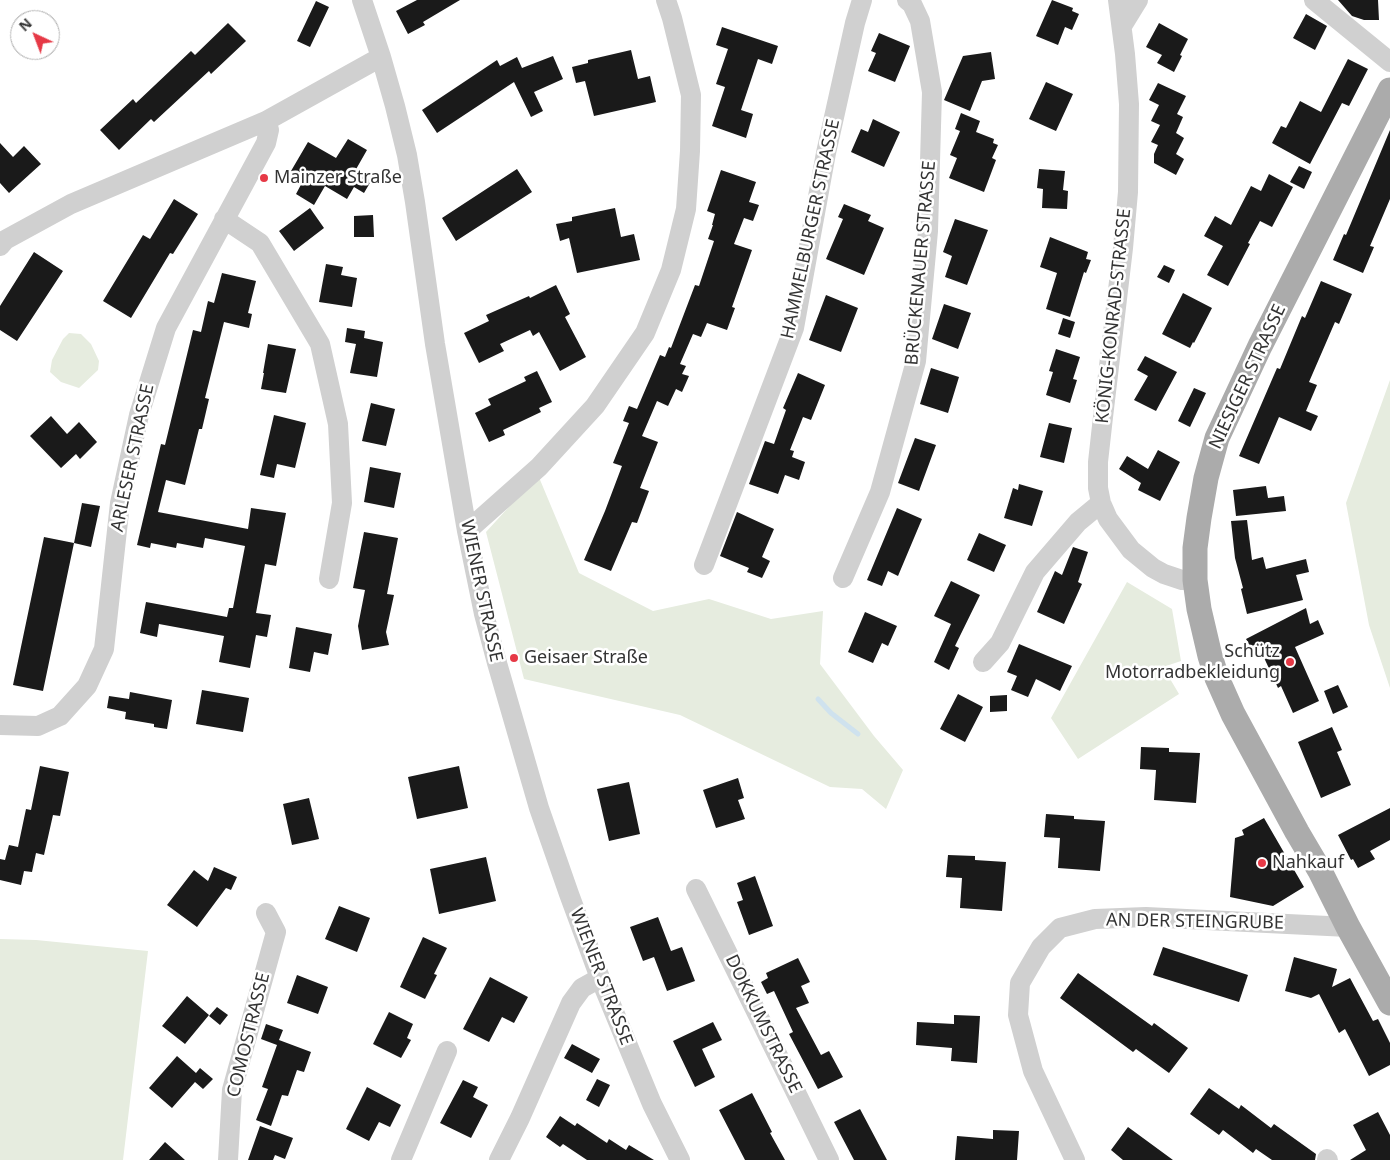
<!DOCTYPE html>
<html>
<head>
<meta charset="utf-8">
<style>
	body { margin:0 }
	#map { position:relative; width:1390px; height:1160px; overflow:hidden; background:#fff; font-family:"Noto Sans",sans-serif }
	canvas { display:block }
	.north { position:absolute; left:10px; top:10px; width:50px; height:50px; box-sizing:border-box; background:#fff; border:1px solid #adadad; border-radius:50%; rotate:317deg; font-size:14px; font-weight:700; line-height:20px; text-align:center; color:#333 }
	.north::after { content:''; display:block; margin:auto; width:18px; height:22px; background:#e63946; clip-path:polygon(50% 0,100% 100%,50% 72%,0 100%) }
</style>
</head>
<body>
<div id="map">
<canvas width="1390" height="1160"></canvas>
<div class="north">N</div>
</div>
<script>
const ctx = document.querySelector('canvas').getContext('2d');
ctx.lineJoin = 'round';
function paint(path, color) {
  ctx.fillStyle = color;
  ctx.fill(path, 'evenodd');
}
function poly(rows) {
  const path = new Path2D();
  for (const r of rows) {
    path.moveTo(r[0], r[1]);
    for (let i = 2; i < r.length; i += 2) path.lineTo(r[i], r[i + 1]);
  }
  return path;
}
function stroke(path, color, width, dash) {
  ctx.strokeStyle = color;
  ctx.lineWidth = width;
  ctx.lineCap = dash ? 'butt' : 'round';
  ctx.setLineDash(dash || []);
  ctx.stroke(path);
}
function label(font, color, halo, rows, align = 'center') {
  ctx.font = font + ' "Noto Sans",sans-serif';
  ctx.lineWidth = 5;
  ctx.setLineDash([]);
  ctx.textBaseline = 'middle';
  ctx.strokeStyle = halo;
  ctx.fillStyle = color;
  for (const [text, x, y, turn = 0] of rows) {
    ctx.save();
    ctx.translate(x, y);
    ctx.rotate((+turn || 0) * Math.PI / 180);
    ctx.textAlign = isNaN(turn) ? turn : align;
    if (halo) ctx.strokeText(text, 0, 0);
    ctx.fillText(text, 0, 0);
    ctx.restore();
  }
}
paint(poly([
	[69,333,81,334,91,344,99,361,98,370,79,388,61,382,50,372,52,360,63,339],
	[1390,380,1390,688,1369,625,1346,503],
	[538,475,579,573,653,611,709,599,771,619,823,611,820,664,874,736,903,770,886,809,862,789,830,787,680,715,524,679,486,532],
	[1127,582,1172,609,1181,661,1163,667,1179,694,1078,759,1051,718],
	[0,939,36,940,148,951,123,1160,0,1160]
]), '#e6ecdf');
stroke(poly([
	[818,699,831,713,858,734]
]), '#cfe2ee', 5);
paint(poly([
	[417,0,460,0,423,22,425,25,408,34,396,11],
	[1052,0,1073,8,1072,11,1079,14,1072,30,1065,27,1058,45,1036,36],
	[1338,0,1378,0,1379,20,1364,20,1352,16],
	[316,1,329,7,310,47,297,41],
	[1306,14,1327,26,1315,50,1293,38],
	[228,23,246,41,211,74,209,71,154,122,151,119,119,150,100,130,133,99,136,103,191,51,195,55],
	[1159,23,1188,39,1180,55,1182,56,1174,72,1157,63,1162,55,1146,47],
	[722,27,778,46,772,64,758,59,741,110,753,114,746,138,712,126,725,87,716,84,728,49,716,45],
	[879,33,910,46,895,82,868,71,876,53,871,51],
	[631,50,638,79,650,76,656,102,594,116,585,81,576,83,572,67,588,63,588,60],
	[991,52,995,79,982,81,970,111,944,100,963,56],
	[553,56,563,79,534,92,543,111,531,117,514,82,437,133,422,110,497,60,500,66,517,57,522,68],
	[1348,59,1368,69,1349,106,1342,103,1310,164,1272,143,1281,126,1286,128,1300,101,1321,112],
	[1046,82,1073,94,1056,131,1029,119],
	[1158,83,1186,96,1177,114,1183,117,1176,133,1184,138,1176,154,1184,159,1176,175,1154,163,1154,154,1158,145,1151,142,1160,125,1151,121,1159,105,1149,100],
	[961,113,980,121,976,132,994,139,993,143,998,145,992,158,996,160,984,192,949,178,957,158,950,155,960,131,955,129],
	[873,119,900,132,884,167,851,152,861,129,868,132],
	[1390,130,1390,199,1370,246,1374,247,1363,273,1333,260,1344,234,1346,235],
	[348,139,367,150,355,171,371,181,364,193,354,187,347,199,325,186,314,205,296,194,304,179,291,171,308,142,336,158],
	[0,143,13,157,24,146,41,164,9,193,0,183],
	[1299,166,1312,172,1304,189,1290,182],
	[517,169,532,192,456,241,442,218],
	[1039,169,1065,171,1063,190,1068,191,1067,209,1042,208,1043,189,1037,188],
	[721,170,756,182,749,202,759,205,753,221,744,218,734,244,752,250,732,307,735,308,727,330,707,323,701,337,693,334,680,364,686,366,682,374,689,376,682,392,676,389,668,406,657,401,642,436,658,442,640,488,649,491,637,523,632,522,611,571,584,560,605,511,622,466,613,463,629,423,623,421,629,406,637,409,660,355,665,357,669,347,671,348,695,285,699,286,714,241,708,239,713,225,712,225,715,214,707,211],
	[1269,174,1293,187,1272,227,1260,221,1248,243,1250,244,1228,286,1207,275,1223,246,1204,236,1215,216,1231,225,1251,186,1261,191],
	[174,199,198,214,173,254,170,253,131,318,103,301,143,235,150,239],
	[844,204,871,215,868,221,884,228,864,275,826,259,843,219,838,217],
	[310,208,324,228,294,251,279,231],
	[615,208,621,237,634,234,640,260,577,273,569,238,560,241,556,224,572,221,572,217],
	[373,215,374,237,354,237,354,216],
	[955,219,988,230,967,285,945,277,952,256,943,252],
	[1050,237,1088,252,1086,259,1091,260,1086,273,1084,272,1070,317,1046,309,1057,273,1040,267],
	[34,252,63,271,17,341,0,330,0,306],
	[326,264,343,267,341,275,357,278,352,307,319,302],
	[1164,265,1175,270,1169,283,1157,277],
	[222,273,256,281,248,313,252,314,249,328,224,322,205,398,209,399,202,429,199,429,185,485,166,480,158,512,248,529,251,508,286,513,276,566,265,564,256,613,271,615,267,637,256,635,250,668,219,662,224,636,159,624,157,637,140,633,146,602,227,617,229,608,233,608,245,546,205,538,203,548,177,543,176,548,151,543,150,548,137,545,161,444,165,445,193,330,201,332,208,301,214,303],
	[1321,281,1352,294,1339,324,1335,322,1309,382,1317,385,1306,411,1318,416,1311,431,1279,417,1259,464,1239,456,1277,368,1280,369,1302,316,1305,318],
	[556,285,570,314,565,317,586,357,560,371,539,332,533,336,530,330,500,344,504,351,479,363,464,333,489,321,486,315,529,296,530,298],
	[1183,293,1212,308,1194,343,1193,342,1190,348,1162,334],
	[826,295,858,308,841,352,809,340],
	[944,304,971,313,958,349,932,339],
	[1063,318,1075,322,1070,338,1058,334],
	[347,328,365,331,364,338,383,342,377,377,350,373,356,344,345,342],
	[268,344,296,349,286,393,261,389,264,373,263,373],
	[1056,349,1080,357,1073,379,1077,380,1070,403,1046,395,1053,372,1049,371],
	[1145,356,1177,372,1156,411,1134,400,1148,376,1137,370],
	[931,368,959,377,948,413,920,404],
	[537,371,552,402,539,408,541,412,503,430,505,435,489,442,475,413,491,405,488,399,526,381,524,377],
	[798,373,825,385,811,420,803,417,790,450,794,451,792,457,805,462,799,480,785,475,778,494,749,484,765,441,774,444,786,410,783,408],
	[1194,388,1206,393,1190,427,1178,421],
	[371,403,395,409,386,446,362,441],
	[274,415,306,423,295,468,277,464,274,478,260,475],
	[51,416,67,434,79,422,97,442,80,459,76,454,61,468,30,436],
	[1049,423,1072,428,1064,463,1040,457],
	[915,438,936,445,919,491,898,483],
	[1158,450,1180,462,1160,501,1138,490,1141,483,1119,469,1127,456,1148,469],
	[370,467,401,473,394,508,364,502],
	[1019,484,1043,491,1032,526,1004,518,1013,488,1018,490],
	[1266,486,1268,498,1284,496,1286,511,1236,516,1233,490],
	[82,503,100,506,91,547,74,543],
	[897,508,922,519,898,576,888,571,882,586,867,580],
	[737,512,774,529,762,557,770,561,762,578,747,572,749,568,720,556],
	[1247,520,1252,560,1263,557,1266,569,1306,559,1309,572,1296,575,1303,600,1247,614,1241,589,1243,588,1235,558,1231,521],
	[364,532,398,538,387,594,394,595,386,632,389,645,362,650,358,626,365,590,353,588],
	[979,533,1006,545,994,572,967,560],
	[44,537,74,543,43,691,13,685],
	[1073,547,1088,552,1078,582,1082,584,1064,624,1037,612,1055,571,1062,575],
	[951,581,980,595,955,646,959,648,949,670,934,662,951,624,934,616],
	[1306,608,1310,624,1318,620,1324,634,1295,647,1319,701,1293,713,1281,686,1278,688,1260,649,1253,652,1246,639],
	[865,612,897,626,888,646,882,643,873,663,848,652],
	[296,627,332,634,328,655,314,652,310,672,289,668],
	[1019,644,1072,666,1060,691,1036,679,1028,697,1011,690,1017,676,1007,672],
	[1338,685,1348,707,1333,714,1324,691],
	[202,690,249,698,243,732,196,724],
	[130,692,172,700,167,729,154,727,154,724,125,719,126,712,107,708,109,696,129,699],
	[958,694,983,707,965,742,940,729],
	[1007,695,1007,711,990,712,990,696],
	[1332,727,1342,750,1337,752,1351,785,1321,798,1298,742],
	[1141,747,1169,748,1169,752,1200,753,1196,803,1154,800,1156,770,1140,769],
	[40,766,69,772,60,816,53,815,44,855,36,853,32,872,24,871,21,885,0,880,0,859,5,860,9,845,18,847,26,809,31,810],
	[459,766,468,808,417,819,408,777],
	[738,778,744,798,738,800,745,819,716,828,703,790],
	[629,782,640,834,609,841,597,789],
	[309,798,319,839,292,845,283,804],
	[1390,808,1390,840,1370,851,1375,859,1358,868,1353,859,1351,860,1338,835],
	[1046,814,1074,816,1074,819,1105,821,1100,871,1058,868,1060,838,1044,837],
	[1264,818,1304,887,1273,906,1230,897,1235,838,1244,835,1242,830],
	[948,855,975,856,975,860,1006,862,1002,911,960,908,962,878,946,877],
	[486,857,496,901,439,914,430,869],
	[214,867,237,877,231,890,226,888,197,927,167,905,194,870,208,881],
	[755,876,773,926,749,935,737,902,743,900,737,883],
	[339,906,370,918,357,952,325,939],
	[658,917,671,951,682,947,695,981,667,991,654,957,643,961,630,927],
	[423,937,447,948,434,974,437,975,425,999,400,987],
	[1163,947,1248,975,1239,1002,1153,975],
	[1294,957,1337,969,1332,987,1350,978,1373,1021,1378,1019,1390,1043,1390,1065,1369,1076,1345,1029,1339,1033,1319,994,1311,998,1285,991],
	[798,958,810,982,801,986,809,1003,796,1008,821,1055,829,1051,843,1077,818,1089,789,1034,793,1032,774,991,767,994,761,982,768,978,766,973],
	[1078,973,1152,1026,1154,1023,1188,1048,1169,1073,1136,1049,1133,1052,1060,998],
	[297,975,328,987,318,1014,287,1003],
	[490,977,528,997,514,1023,502,1017,489,1042,463,1029],
	[187,996,209,1015,185,1044,162,1026],
	[217,1007,228,1015,220,1025,209,1016],
	[389,1012,413,1024,407,1038,411,1040,401,1058,373,1044],
	[954,1015,980,1016,977,1063,951,1061,952,1048,916,1045,917,1022,954,1024],
	[713,1022,722,1040,702,1049,715,1077,695,1087,673,1041],
	[266,1024,283,1030,279,1040,311,1052,304,1072,297,1070,288,1096,282,1095,271,1126,256,1120,268,1089,262,1087,277,1045,261,1039],
	[572,1044,600,1059,592,1073,564,1058],
	[177,1056,196,1073,200,1068,213,1079,203,1089,195,1082,172,1108,149,1088],
	[597,1079,610,1085,599,1107,586,1100],
	[463,1080,478,1087,473,1097,488,1105,471,1138,440,1123],
	[367,1087,401,1105,390,1127,379,1122,369,1141,346,1129],
	[1209,1088,1239,1109,1241,1105,1271,1128,1274,1124,1316,1154,1315,1160,1272,1160,1256,1149,1253,1153,1223,1130,1219,1135,1190,1114],
	[752,1093,772,1132,770,1133,785,1160,745,1160,719,1110],
	[860,1109,887,1160,854,1160,834,1122],
	[1378,1112,1390,1135,1390,1160,1350,1160,1366,1150,1353,1125],
	[560,1116,575,1126,577,1123,607,1143,609,1139,626,1150,629,1145,654,1160,587,1160,563,1144,560,1147,546,1137],
	[260,1126,293,1138,285,1159,275,1155,273,1160,248,1160],
	[1128,1127,1173,1160,1123,1160,1111,1150],
	[993,1130,1019,1131,1017,1160,955,1160,957,1136,993,1139],
	[165,1142,185,1160,149,1160]
]), '#1a1a1a');
stroke(poly([
	[362,0,381,57,395,106,407,155,415,202,435,344,467,531,484,614,497,663,539,808,569,894,600,978,652,1104,680,1160],
	[1118,0,1125,54,1129,104,1128,192,1123,248,1103,417,1098,462,1098,488,1101,503,1108,519,1131,550,1153,568,1164,574,1182,580,1195,580],
	[1314,0,1390,62],
	[1122,26,1138,0],
	[224,219,260,243,320,344,338,424,342,503,329,579],
	[0,246,5,240,71,204,266,121,381,57],
	[467,531,539,467,595,406,645,333,671,270,686,209,690,151,691,95,672,18,666,0],
	[704,565,794,328,826,153,855,23,862,0],
	[843,578,880,492,916,361,928,231,932,92,920,21,912,4,907,0],
	[983,662,1000,643,1035,572,1078,522,1101,503],
	[0,725,38,726,60,716,87,686,104,649,120,503,139,415,166,328,266,143,269,130,266,121],
	[696,889,829,1160],
	[1327,1159,1328,1160],
	[228,1160,232,1090,276,932,266,913],
	[401,1160,447,1051],
	[499,1160,520,1118,571,1003,582,988,600,978],
	[1075,1160,1033,1071,1018,1015,1020,983,1041,947,1060,928,1095,919,1146,917,1348,927]
]), '#d0d0d0', 20);
stroke(poly([
	[1390,90,1260,346,1217,438,1206,478,1199,518,1195,548,1195,580,1199,609,1210,656,1217,678,1233,714,1297,832,1320,871,1348,927,1390,1003]
]), '#ababab', 25);
for (const [x, y, r, color] of [
	[264,178,5,"#e63946"],
	[514,658,5,"#e63946"],
	[1290,662,5,"#e63946"],
	[1262,863,5,"#e63946"]
]) {
  const dot = new Path2D();
  dot.arc(x, y, r, 0, 2 * Math.PI);
  ctx.fillStyle = color;
  ctx.fill(dot);
  stroke(dot, '#fff', 2);
}
label('18px', '#333', '#fff', [
	["Mainzer Straße",274,178],
	["Schütz",1280,652,"right"],
	["Motorradbekleidung",1280,673,"right"],
	["Geisaer Straße",524,658],
	["Nahkauf",1272,863]
], 'left');
label('18px', '#333', '#fff', [
	["HAMMELBURGER STRASSE",811,229,-78],
	["BRÜCKENAUER STRASSE",921,263,-85],
	["KÖNIG-KONRAD-STRASSE",1114,316,-84],
	["NIESIGER STRASSE",1248,377,-65],
	["ARLESER STRASSE",133,458,-78],
	["WIENER STRASSE",481,591,78],
	["AN DER STEINGRUBE",1195,922,1],
	["WIENER STRASSE",601,977,69],
	["DOKKUMSTRASSE",763,1024,64],
	["COMOSTRASSE",249,1035,-76]
]);
</script>
</body>
</html>
